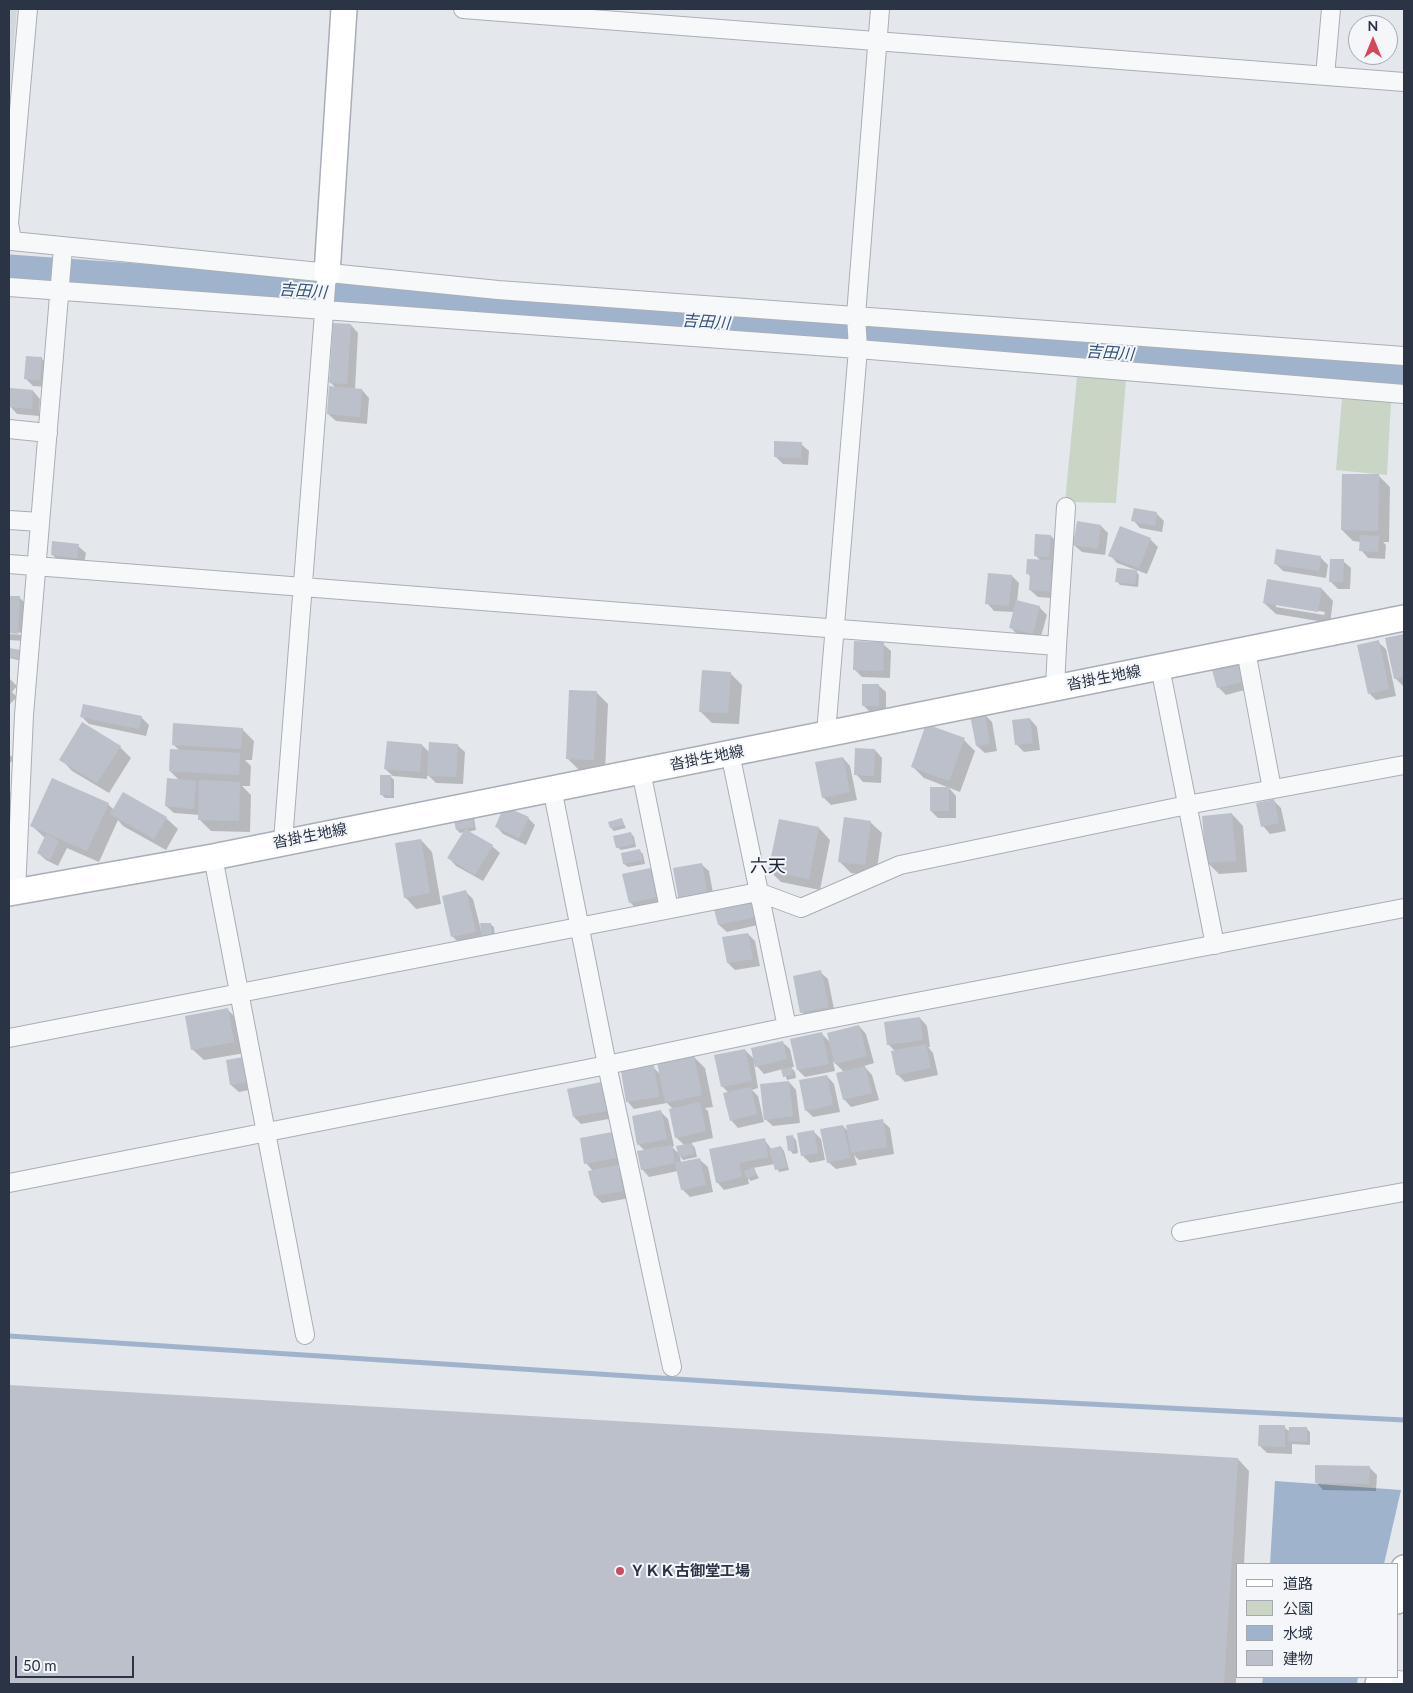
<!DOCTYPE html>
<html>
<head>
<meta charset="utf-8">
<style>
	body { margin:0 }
	#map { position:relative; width:1413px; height:1693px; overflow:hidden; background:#e4e7ec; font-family:Lato,"Noto Sans JP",sans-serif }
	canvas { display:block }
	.frame { position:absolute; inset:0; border:10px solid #2b3445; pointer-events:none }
	.legend { position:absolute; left:1236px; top:1563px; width:162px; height:115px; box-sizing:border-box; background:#f4f6f9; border:1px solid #a4a8b1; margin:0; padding:6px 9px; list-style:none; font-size:15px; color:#2b3445 }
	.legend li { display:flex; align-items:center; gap:10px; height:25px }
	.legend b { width:25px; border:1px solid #a4a8b1 }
	.north { position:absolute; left:1348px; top:15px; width:50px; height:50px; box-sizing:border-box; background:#f4f6f9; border:1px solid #a4a8b1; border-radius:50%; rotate:0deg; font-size:14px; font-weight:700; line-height:20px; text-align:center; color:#2b3445 }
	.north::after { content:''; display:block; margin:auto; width:18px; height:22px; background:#d1495b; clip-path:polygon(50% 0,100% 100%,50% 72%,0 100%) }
	.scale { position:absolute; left:15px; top:1656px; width:119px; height:22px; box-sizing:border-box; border:2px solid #2b3445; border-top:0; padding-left:6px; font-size:15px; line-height:18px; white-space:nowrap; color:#2b3445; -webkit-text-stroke:4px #f4f6f9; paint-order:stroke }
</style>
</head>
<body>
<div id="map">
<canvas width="1413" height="1693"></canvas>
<div class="frame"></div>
<ul class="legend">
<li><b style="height:6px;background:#fff"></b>道路</li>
<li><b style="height:14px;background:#c9d6c5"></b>公園</li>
<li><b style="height:14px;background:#9fb4cc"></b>水域</li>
<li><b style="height:14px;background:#bbc0ca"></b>建物</li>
</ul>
<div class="north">N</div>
<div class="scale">50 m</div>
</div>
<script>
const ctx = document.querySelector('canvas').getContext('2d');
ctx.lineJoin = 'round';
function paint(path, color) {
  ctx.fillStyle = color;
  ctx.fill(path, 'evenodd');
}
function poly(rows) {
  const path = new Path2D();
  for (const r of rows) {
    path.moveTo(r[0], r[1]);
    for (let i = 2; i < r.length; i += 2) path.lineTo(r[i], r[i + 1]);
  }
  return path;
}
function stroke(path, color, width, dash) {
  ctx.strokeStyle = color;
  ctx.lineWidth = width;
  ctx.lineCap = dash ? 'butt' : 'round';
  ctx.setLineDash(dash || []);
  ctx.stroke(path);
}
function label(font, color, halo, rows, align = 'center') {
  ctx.font = font + ' Lato,"Noto Sans JP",sans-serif';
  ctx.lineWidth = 4;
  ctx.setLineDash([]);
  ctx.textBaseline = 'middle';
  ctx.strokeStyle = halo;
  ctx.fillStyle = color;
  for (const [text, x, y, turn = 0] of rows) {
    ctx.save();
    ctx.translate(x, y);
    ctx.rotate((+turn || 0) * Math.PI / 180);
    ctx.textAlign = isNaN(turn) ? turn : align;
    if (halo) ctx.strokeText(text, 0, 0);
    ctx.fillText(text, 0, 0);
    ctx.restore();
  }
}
paint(poly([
	[9,9,17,9,9,102]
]), '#d2d6de');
paint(poly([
	[1077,377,1126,380,1116,503,1065,502],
	[1342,399,1391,402,1387,475,1336,470]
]), '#c9d6c5');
paint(poly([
	[1275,1481,1401,1490,1384,1564,1270,1564],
	[1263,1677,1358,1677,1357,1684,1262,1684]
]), '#9fb4cc');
paint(poly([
	[351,325,358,333,355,389,362,390,369,398,367,424,336,421,328,414,336,388,330,382],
	[41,358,49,366,47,387,33,386,25,378],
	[33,391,40,399,39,416,17,414,9,405,9,399],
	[801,444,809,451,808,465,783,464,775,456],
	[1378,475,1390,487,1389,542,1383,542,1386,545,1385,559,1368,558,1361,550,1361,542,1353,541,1342,530],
	[1157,514,1164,521,1162,532,1140,528,1133,520],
	[1101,526,1108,533,1105,555,1082,552,1074,545],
	[1051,536,1058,543,1056,564,1052,563,1058,569,1064,599,1038,597,1030,590,1031,577,1028,574,1041,561,1035,555],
	[1150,539,1158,547,1147,574,1117,563,1110,555],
	[78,546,86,553,84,564,59,562,52,554],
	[1320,557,1328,565,1326,578,1283,571,1275,563],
	[1343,561,1351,568,1350,589,1338,589,1330,581],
	[1136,571,1139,575,1138,587,1120,585,1117,581],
	[1012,576,1019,583,1017,602,1039,607,1047,615,1040,640,1018,635,1010,627,1014,612,994,611,987,603],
	[1322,589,1333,601,1330,623,1276,614,1264,603],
	[1276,604,1325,612,1324,615,1276,607],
	[9,597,20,598,27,605,25,641,9,640,9,634,25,635,25,633,9,632],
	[1404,635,1404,687,1395,678,1386,639],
	[1378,642,1386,649,1396,696,1376,700,1369,693],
	[883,644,891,651,890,678,862,677,854,669],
	[9,646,10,649,23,661,9,658],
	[1248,672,1252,688,1226,695,1218,687],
	[730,673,742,685,739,724,712,723,700,711],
	[9,678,17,686,12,692,17,697,10,704],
	[878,685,886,692,886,713,871,713,863,705],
	[596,692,608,704,605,771,579,770,568,759],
	[984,714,992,722,997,751,985,753,977,746],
	[82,717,141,717,149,725,146,736,89,724],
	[1030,719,1037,727,1040,750,1024,752,1016,744],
	[242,729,254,741,252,760,245,760,251,766,250,786,242,786,251,795,250,832,211,831,199,819,200,815,174,813,166,806,180,781,170,771,180,751,173,744],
	[964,740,975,751,960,792,924,778,912,766],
	[422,745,430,753,457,745,465,752,463,784,436,783,427,774,427,779,393,776,385,769],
	[120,747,131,758,109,793,72,771,61,759],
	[875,750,882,758,881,783,863,782,856,774],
	[9,754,14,759,9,764],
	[843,758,850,766,857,800,831,805,823,797],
	[390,776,394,780,394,798,385,798,381,794],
	[949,788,956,796,956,818,938,818,931,811],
	[9,791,12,794,9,801],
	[1274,801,1281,808,1286,831,1270,834,1263,826],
	[108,804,114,810,166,818,178,829,166,850,123,826,118,820,99,862,67,848,58,866,46,860,38,853,45,838,32,826],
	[1232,814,1243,826,1247,872,1219,874,1208,863],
	[471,815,474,818,476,830,468,832,492,846,500,853,483,881,456,866,449,858,464,832,460,833,457,830],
	[528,818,535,825,526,845,503,834,496,826],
	[622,820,626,828,614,831,611,828],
	[870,822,882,833,876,876,851,873,839,861],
	[819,828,830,840,820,890,781,882,770,871],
	[631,833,634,837,636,847,621,850,617,847],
	[421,840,432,852,441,904,416,909,405,897],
	[640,851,643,854,645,864,628,867,624,864,622,854],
	[701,864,709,871,715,904,688,909],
	[650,869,658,877,664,904,637,910,630,902],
	[466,892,473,899,481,930,490,924,494,927,495,941,460,944,453,937,443,897],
	[751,902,762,924,727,932,719,925,716,910],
	[748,934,755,941,760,966,735,970,728,963],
	[820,972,828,979,835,1014,809,1020,802,1012],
	[227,1009,239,1021,245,1053,204,1060,192,1049],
	[920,1018,927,1026,930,1047,928,1047,933,1053,938,1075,905,1082,897,1074,895,1051,888,1044],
	[859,1026,866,1034,874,1063,864,1066,872,1075,879,1100,851,1107,844,1099,844,1072,833,1061,835,1071,805,1077,798,1070,821,1033,831,1043],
	[782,1042,790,1049,794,1067,791,1067,795,1072,796,1078,787,1080,783,1069,764,1074,754,1063,758,1088,752,1090,758,1096,764,1122,738,1128,731,1120,729,1093,722,1086,745,1050,755,1060],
	[693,1056,705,1068,713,1107,705,1108,708,1111,713,1138,691,1143,695,1148,697,1157,683,1160,680,1156,681,1163,700,1160,708,1167,713,1192,690,1197,682,1189,678,1171,649,1177,642,1169,645,1151,639,1145,661,1112,668,1119,674,1146,672,1147,679,1154,685,1146,676,1137,673,1109,667,1103,634,1109,627,1101,653,1067,660,1074],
	[227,1061,254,1089,239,1092,231,1085],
	[827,1076,834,1084,840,1112,813,1117,806,1110],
	[789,1082,796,1090,800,1123,773,1126,765,1119],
	[601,1083,608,1091,614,1118,581,1124,574,1117],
	[882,1121,890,1128,894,1154,859,1160,854,1155,857,1165,836,1169,828,1162,843,1126,849,1132],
	[813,1131,821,1139,825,1160,810,1163,802,1155],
	[611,1133,619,1141,623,1165,617,1166,625,1174,630,1198,602,1203,595,1196,593,1171,586,1163],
	[793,1137,796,1140,798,1153,793,1154,790,1150],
	[764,1139,772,1150,781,1147,784,1151,789,1170,779,1172,775,1164,753,1168,759,1178,751,1181,748,1178,749,1184,724,1190,717,1182],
	[9,1386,1238,1459,1249,1471,1244,1564,1237,1564,1236,1684,9,1684],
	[1284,1427,1290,1432,1307,1429,1310,1432,1310,1445,1292,1444,1292,1454,1267,1453,1260,1446],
	[1369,1467,1377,1475,1376,1491,1323,1490,1316,1482]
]), '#0003');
stroke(poly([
	[9,1336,971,1398,1404,1420]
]), '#9fb4cc', 5);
stroke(poly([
	[9,269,445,300,690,322,1404,376]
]), '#9fb4cc', 29);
paint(poly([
	[333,323,351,324,347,384,329,383],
	[26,356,42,357,40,380,24,379],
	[329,386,362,389,360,417,327,414],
	[10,388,33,390,32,409,9,407],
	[774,441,802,442,801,458,774,457],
	[1342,474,1379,474,1378,531,1341,530],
	[1134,508,1157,512,1155,526,1131,521],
	[1077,521,1101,525,1098,549,1073,545],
	[1120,526,1151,538,1139,568,1108,556],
	[1035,534,1051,535,1049,557,1034,556],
	[1360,535,1379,536,1378,552,1359,551],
	[52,541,79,544,77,558,51,555],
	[1276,549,1321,556,1319,571,1274,564],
	[1027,559,1051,560,1050,575,1058,576,1057,592,1029,590,1030,574,1026,574],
	[1330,559,1344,559,1343,582,1329,582],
	[1117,568,1137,570,1135,584,1115,582],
	[988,573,1012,575,1009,606,985,604],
	[1267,579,1322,588,1318,612,1263,603],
	[9,596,20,596,18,634,9,633],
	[1016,600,1040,606,1033,634,1009,628],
	[1404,634,1404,676,1394,679,1385,638],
	[1379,640,1389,689,1368,694,1357,645],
	[854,641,884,642,883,671,853,670],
	[9,648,21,650,20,658,9,657],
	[1241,663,1246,681,1217,688,1212,670],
	[702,670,731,672,728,713,699,712],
	[862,684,879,684,879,706,862,706],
	[569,690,597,691,594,760,566,759],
	[83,704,142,716,139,729,80,717],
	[985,713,990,744,976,746,970,715],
	[1030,718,1033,743,1015,745,1012,720],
	[82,722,121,746,97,783,59,760],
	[173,723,243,728,241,749,172,745],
	[926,724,965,738,949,781,911,767],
	[387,741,422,744,420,772,384,769],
	[429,742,458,744,456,777,427,776],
	[855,748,875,749,874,776,854,775],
	[170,749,240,753,239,775,169,771],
	[843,757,850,792,822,798,815,762],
	[380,775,391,775,391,795,380,795],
	[52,778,109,803,87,851,30,826],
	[167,778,196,781,194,809,165,806],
	[199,780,240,782,239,821,198,820],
	[930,787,949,787,949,811,930,811],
	[123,792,167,817,154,839,110,814],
	[1274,799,1279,823,1261,827,1256,803],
	[504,806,529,817,519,838,495,827],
	[471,813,474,827,456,830,453,816],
	[1232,813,1236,861,1206,863,1202,816],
	[844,817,871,821,865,865,838,862],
	[622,818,624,825,610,828,608,822],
	[779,819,819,827,809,879,768,871],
	[465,829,493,845,475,875,447,858],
	[631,832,634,844,616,848,613,836],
	[46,834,59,841,50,860,37,853],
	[421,839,430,893,404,898,395,843],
	[640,849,643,860,623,864,621,853],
	[702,863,708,897,679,902,673,868],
	[650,868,657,897,629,903,622,874],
	[466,890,476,932,451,937,442,896],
	[752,900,755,917,718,925,714,909],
	[480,923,491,923,492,938,482,939],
	[748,933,753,959,727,963,722,937],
	[821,970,829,1007,800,1013,793,976],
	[228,1008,234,1042,191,1050,185,1016],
	[920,1017,923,1040,887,1045,884,1022],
	[859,1025,867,1056,835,1064,827,1033],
	[822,1032,829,1064,797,1070,790,1039],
	[783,1041,787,1059,755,1067,751,1048],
	[926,1044,931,1068,896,1075,891,1051],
	[745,1049,752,1081,721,1087,714,1055],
	[694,1055,702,1095,665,1103,657,1062],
	[243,1057,248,1082,230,1085,226,1060],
	[654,1065,659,1097,626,1102,621,1071],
	[865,1066,872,1093,843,1100,836,1073],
	[792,1067,793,1075,783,1077,781,1069],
	[827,1075,833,1105,805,1111,799,1080],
	[789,1081,793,1116,764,1120,760,1084],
	[601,1082,607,1111,573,1117,567,1089],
	[751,1087,757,1114,730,1121,723,1093],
	[700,1102,706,1131,675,1138,669,1109],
	[661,1110,667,1139,637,1145,632,1116],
	[883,1119,887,1147,851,1153,846,1125],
	[843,1125,850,1158,827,1163,820,1129],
	[814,1130,818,1153,801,1156,797,1133],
	[612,1132,616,1158,584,1164,580,1138],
	[793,1135,795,1150,788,1151,786,1136],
	[765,1138,768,1157,739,1163,742,1177,716,1183,709,1149],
	[692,1143,694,1154,679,1157,676,1146],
	[672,1145,675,1163,641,1170,637,1151],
	[781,1146,787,1167,775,1170,769,1149],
	[700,1158,706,1185,681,1190,675,1163],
	[618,1165,623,1191,594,1196,588,1171],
	[754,1167,757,1175,746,1178,744,1171],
	[9,1385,1238,1458,1224,1684,9,1684],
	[1259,1425,1285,1425,1285,1447,1258,1446],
	[1289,1427,1307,1427,1307,1442,1288,1441],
	[1315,1465,1370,1466,1369,1484,1315,1483]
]), '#bbc0ca');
const street = poly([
	[28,9,9,223,12,241,498,290,1404,356],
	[463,9,1404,82],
	[1325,76,1331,9],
	[9,287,858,349,1404,394],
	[9,429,48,433],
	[9,520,40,522],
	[9,564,1057,646,1055,688],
	[1057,646,1066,507],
	[1246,651,1272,789],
	[1160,667,1215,945],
	[826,733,858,349,856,315,880,9],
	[730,753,787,1027],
	[641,771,669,909],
	[552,788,607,1065,672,1367],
	[283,841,327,274],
	[213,857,305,1335],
	[16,892,24,715,63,248],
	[9,1038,758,892,801,908,900,865,1187,805,1404,765],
	[9,1183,607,1065,787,1027,1404,908],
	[1181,1232,1404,1192],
	[1380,1677,1404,1681]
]);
const secondary = poly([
	[327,274,344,9],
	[9,893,213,857,1404,618],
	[1397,1601,1404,1568],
	[1378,1684,1380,1677]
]);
stroke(street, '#a9aeb7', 20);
stroke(secondary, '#a9aeb7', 28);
stroke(street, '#f7f8fa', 18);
stroke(secondary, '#fff', 25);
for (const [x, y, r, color] of [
	[620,1571,5,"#d1495b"]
]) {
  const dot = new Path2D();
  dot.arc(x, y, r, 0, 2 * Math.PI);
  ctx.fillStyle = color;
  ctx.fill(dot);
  stroke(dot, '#f4f6f9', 2);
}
label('15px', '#2b3445', '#f4f6f9', [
	["沓掛生地線",1104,678,-11],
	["沓掛生地線",707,758,-11],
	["沓掛生地線",310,836,-11]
]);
label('bold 15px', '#2b3445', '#f4f6f9', [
	["ＹＫＫ古御堂工場",630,1571]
], 'left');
label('italic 16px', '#34527a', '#f4f6f9', [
	["吉田川",303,291,4],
	["吉田川",706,322,4],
	["吉田川",1110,353,4]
]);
label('18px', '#1d2536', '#f4f6f9', [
	["六天",768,866]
]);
</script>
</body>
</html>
